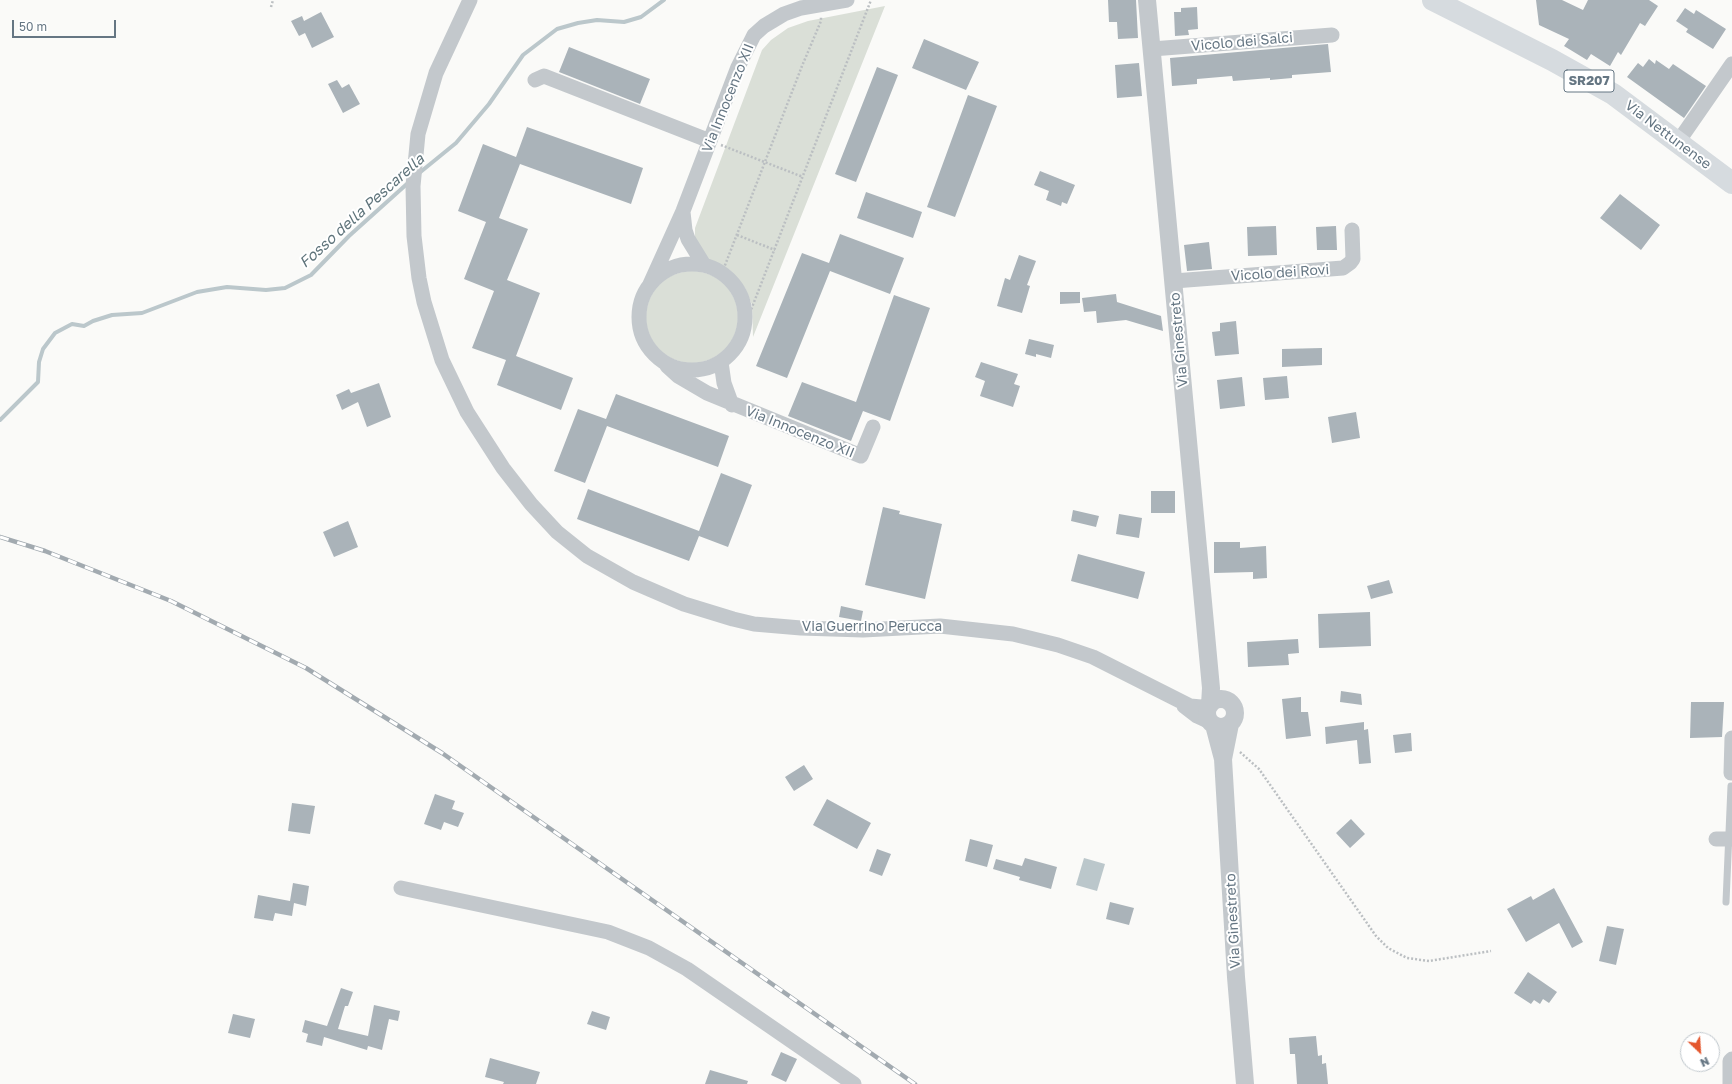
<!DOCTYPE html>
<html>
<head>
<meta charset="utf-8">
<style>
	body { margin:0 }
	#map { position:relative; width:1732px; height:1084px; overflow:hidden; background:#fafaf8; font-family:"Golos Text",sans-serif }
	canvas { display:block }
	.north { position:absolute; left:1680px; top:1032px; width:40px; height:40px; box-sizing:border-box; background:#fff; border:1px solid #c1c8cd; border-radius:50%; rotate:155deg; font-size:11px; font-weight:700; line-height:16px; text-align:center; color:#657683 }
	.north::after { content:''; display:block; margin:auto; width:14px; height:18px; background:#e4572e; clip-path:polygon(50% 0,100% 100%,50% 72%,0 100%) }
	.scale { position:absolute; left:12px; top:20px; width:104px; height:18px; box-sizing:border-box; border:2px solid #657683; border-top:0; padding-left:5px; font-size:12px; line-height:14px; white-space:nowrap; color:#657683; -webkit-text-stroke:3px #fff; paint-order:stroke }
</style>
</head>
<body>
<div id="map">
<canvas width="1732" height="1084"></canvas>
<div class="north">N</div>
<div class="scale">50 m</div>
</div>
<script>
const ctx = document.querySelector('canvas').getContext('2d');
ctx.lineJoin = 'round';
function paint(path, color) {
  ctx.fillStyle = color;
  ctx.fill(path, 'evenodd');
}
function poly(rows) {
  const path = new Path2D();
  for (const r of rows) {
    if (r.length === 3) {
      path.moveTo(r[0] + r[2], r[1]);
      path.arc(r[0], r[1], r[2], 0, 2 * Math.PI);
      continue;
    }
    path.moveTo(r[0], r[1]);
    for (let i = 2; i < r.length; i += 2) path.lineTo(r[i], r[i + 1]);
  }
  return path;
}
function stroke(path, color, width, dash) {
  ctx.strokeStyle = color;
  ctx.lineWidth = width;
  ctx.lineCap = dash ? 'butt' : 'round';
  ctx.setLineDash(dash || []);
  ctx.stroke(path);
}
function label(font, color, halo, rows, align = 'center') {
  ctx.font = font + ' "Golos Text",sans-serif';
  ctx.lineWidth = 4;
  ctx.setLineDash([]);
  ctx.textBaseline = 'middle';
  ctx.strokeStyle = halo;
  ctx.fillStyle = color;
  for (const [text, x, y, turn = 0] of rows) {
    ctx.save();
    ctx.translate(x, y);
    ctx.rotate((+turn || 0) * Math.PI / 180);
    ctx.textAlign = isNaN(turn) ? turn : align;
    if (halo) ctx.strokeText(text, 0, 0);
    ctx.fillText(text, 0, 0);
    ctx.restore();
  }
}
paint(poly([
	[885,6,753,337,752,305,745,288,730,270,708,260,695,240,695,228,762,50,771,40,788,28,808,21],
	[692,317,46]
]), '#dadfd7');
paint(poly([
	[1084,858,1105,864,1097,891,1076,885]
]), '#bbc7cb');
stroke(poly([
	[418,174,456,143,489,104,523,55,557,29,578,23,597,20,624,22,641,17,664,0],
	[0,420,38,382,39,362,43,349,55,333,72,324,84,326,93,321,112,315,142,313,197,292,227,287,266,290,285,288,311,275,349,236,408,183]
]), '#bbc7cb', 4);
paint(poly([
	[1108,0,1136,0,1138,38,1118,39,1117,22,1109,22],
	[1536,0,1562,0,1583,10,1588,0,1649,0,1658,6,1645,26,1640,23,1621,55,1618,52,1610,66,1591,54,1587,60,1564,46,1569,39,1539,25],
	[1197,7,1198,29,1188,30,1189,35,1175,36,1174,12,1181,12,1181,8],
	[1685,8,1694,14,1696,10,1726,29,1713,49,1686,32,1688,29,1676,21],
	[321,12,334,37,312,48,305,33,299,36,291,21,302,16,304,21],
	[924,39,979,62,966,90,912,68],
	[1328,44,1331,72,1292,75,1292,78,1270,80,1270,78,1233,81,1232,76,1197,79,1197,84,1172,86,1170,58],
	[569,47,650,79,640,104,559,72],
	[1649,59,1655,64,1656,60,1669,69,1673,64,1706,86,1684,118,1627,77,1638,63,1643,67],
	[1139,63,1142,96,1117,98,1115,65],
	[877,67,898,75,856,182,835,174],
	[337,80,342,88,349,84,360,104,343,113,328,84],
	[968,95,997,106,955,217,927,207],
	[527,127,643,168,631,204,520,164,499,218,528,229,507,280,540,293,516,356,573,378,561,410,497,385,506,360,472,348,494,291,464,279,486,222,458,211,483,144,516,157],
	[1040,171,1075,185,1067,204,1062,202,1061,206,1046,200,1049,191,1034,185],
	[866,192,922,212,913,238,857,218],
	[1620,194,1660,225,1641,250,1600,218],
	[1276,226,1277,255,1248,256,1247,227],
	[1336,226,1337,250,1317,250,1316,227],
	[840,234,904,258,890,294,830,271,787,378,756,366,802,253,829,263],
	[1209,242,1212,269,1187,271,1184,245],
	[1019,255,1036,261,1027,285,1030,286,1022,313,997,306,1005,278,1010,280],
	[1060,292,1080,292,1080,303,1060,304],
	[1116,294,1117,302,1161,316,1163,331,1126,320,1097,323,1096,311,1084,312,1082,298],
	[894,295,930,308,890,421,863,411,851,441,788,416,802,382,856,402],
	[1236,321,1239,354,1215,356,1212,332,1220,331,1220,323],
	[1029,339,1054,345,1051,358,1036,354,1036,357,1025,354],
	[1322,348,1322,365,1282,367,1282,349],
	[981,362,1018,374,1014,384,1020,386,1013,407,980,396,985,381,975,377],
	[1287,376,1289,398,1265,400,1263,378],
	[1242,377,1245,406,1220,409,1217,380],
	[379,383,391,417,367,427,358,402,342,410,336,395,349,389,351,393],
	[616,394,729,436,718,467,607,426,585,483,554,471,578,409,606,419],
	[1356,412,1360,438,1332,443,1328,417],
	[721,473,752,485,728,547,699,536,689,561,577,519,588,489,699,531],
	[1151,491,1175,491,1175,513,1151,513],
	[883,507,900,511,899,514,942,524,925,599,865,585],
	[1073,510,1099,516,1096,527,1071,521],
	[1119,514,1142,518,1139,538,1116,534],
	[348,521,358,547,334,557,323,532],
	[1214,542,1240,542,1240,548,1266,546,1267,578,1253,579,1253,572,1214,573],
	[1078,554,1145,572,1138,599,1071,581],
	[1389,580,1393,593,1371,599,1367,586],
	[841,606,863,611,861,621,839,617],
	[1370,612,1371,646,1319,648,1318,614],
	[1298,639,1299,653,1288,654,1289,665,1248,667,1247,642],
	[1341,691,1361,694,1362,705,1340,702],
	[1301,697,1301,712,1308,712,1311,736,1286,739,1282,699],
	[1691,702,1724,702,1722,737,1690,738],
	[1364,722,1364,730,1368,729,1371,763,1359,764,1357,740,1326,744,1325,727],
	[1411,733,1412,751,1395,753,1393,735],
	[804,765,813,779,794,791,785,777],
	[435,794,455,801,452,809,464,813,458,827,444,822,441,830,424,824],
	[827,799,871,823,857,849,813,825],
	[292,803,315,806,310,834,288,831],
	[1351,819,1365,834,1350,848,1336,833],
	[970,839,993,845,987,867,965,861],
	[877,849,891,854,882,876,869,871],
	[1025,858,1057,867,1051,889,1019,880,1020,877,993,869,996,859,1022,866],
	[293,883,309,886,306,906,294,903,292,916,275,913,273,921,254,918,258,895,290,901],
	[1554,888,1583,942,1572,948,1559,923,1526,942,1507,909,1531,896,1533,900],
	[1110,902,1134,908,1129,925,1106,919],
	[1607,926,1624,929,1616,965,1599,961],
	[1528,972,1557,992,1549,1003,1543,999,1540,1004,1534,1000,1531,1004,1514,993],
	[341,988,353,992,348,1006,345,1006,338,1029,368,1036,374,1005,400,1011,398,1021,389,1019,382,1050,368,1046,367,1050,324,1037,322,1046,306,1042,308,1034,302,1032,305,1020,327,1026],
	[592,1011,610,1017,606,1030,587,1024],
	[233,1014,255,1019,250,1038,228,1033],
	[1316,1036,1318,1056,1322,1055,1322,1064,1326,1063,1328,1084,1297,1084,1295,1054,1290,1054,1289,1038],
	[781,1052,797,1059,786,1082,771,1075],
	[490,1058,540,1072,536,1084,503,1084,504,1082,485,1077],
	[710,1070,748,1081,747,1084,705,1084]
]), '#aab3b9');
stroke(poly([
	[271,7,273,0],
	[721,145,803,177],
	[737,235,775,250],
	[722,273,802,66,821,21,821,17],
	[744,328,871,0],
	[1240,752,1259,769,1376,936,1388,948,1407,958,1429,961,1491,951]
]), '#bbbfc2', 2.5, [2, 2]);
stroke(poly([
	[1726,902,1731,786]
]), '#c3c8cc', 7);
stroke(poly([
	[470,0,436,73,418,134,413,186,414,236,419,278,424,302,442,360,467,412,503,468,531,504,557,532,587,556,633,582,684,604,733,619,754,624,801,628,863,630,940,626,1013,634,1058,645,1093,657,1190,706,1201,707,1210,705],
	[1152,49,1332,35],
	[535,80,544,76,710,141],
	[1678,142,1732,64],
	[683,212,685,230,688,239,704,265],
	[692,317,53],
	[1174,281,1343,268,1350,263,1353,259,1352,230],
	[650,284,683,211,738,67,754,35,764,26,784,14,801,8,847,0],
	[721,362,724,383,732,405],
	[667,366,678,376,707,393,861,456,873,427],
	[1184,706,1197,716,1210,722],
	[1731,773,1732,738],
	[1716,839,1732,839],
	[401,888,608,932,649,948,687,969,854,1084],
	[1730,1084,1730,1061,1732,1059]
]), '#c3c8cc', 15);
stroke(poly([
	[1147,0,1211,688,1210,705],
	[1221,713,14],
	[1214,725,1223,759,1230,724],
	[1223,759,1236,977,1245,1084]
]), '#c3c8cc', 18);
stroke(poly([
	[1433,0,1552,60,1613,94,1732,183]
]), '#d6dbdf', 22);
const rail = poly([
	[0,537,45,551,171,601,306,668,442,753,915,1084]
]);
stroke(rail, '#a2aab0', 4.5);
stroke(rail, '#fff', 3, [9]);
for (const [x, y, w] of [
	[1589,81,50]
]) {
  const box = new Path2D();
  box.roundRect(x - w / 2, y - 11, w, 22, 3);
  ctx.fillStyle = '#fff';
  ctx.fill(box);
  stroke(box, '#657683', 1);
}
label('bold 13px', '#657683', null, [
	["SR207",1589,81]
]);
label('14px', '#657683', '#fff', [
	["Vicolo dei Salci",1242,42,-5],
	["Via Innocenzo XII",728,98,-68],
	["Via Nettunense",1668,135,37],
	["Vicolo dei Rovi",1280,273,-4],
	["Via Ginestreto",1179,340,-95],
	["Via Innocenzo XII",800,432,22],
	["Via Guerrino Perucca",872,627],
	["Via Ginestreto",1233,921,-93]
]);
label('italic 15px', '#60757c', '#fff', [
	["Fosso della Pescarella",362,211,-42]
]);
</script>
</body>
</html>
